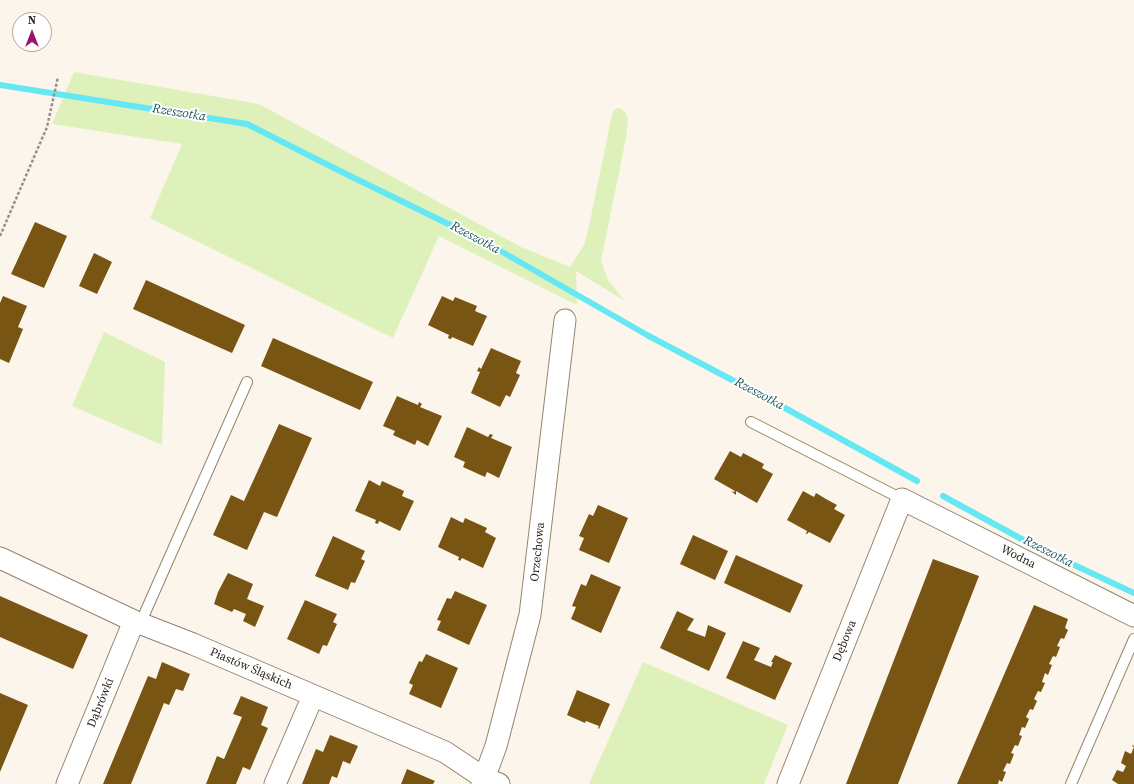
<!DOCTYPE html>
<html>
<head>
<meta charset="utf-8">
<style>
	body { margin:0 }
	#map { position:relative; width:1134px; height:784px; overflow:hidden; background:#fcf5eb; font-family:"Source Serif 4",serif }
	canvas { display:block }
	.north { position:absolute; left:12px; top:12px; width:40px; height:40px; box-sizing:border-box; background:#fff; border:1px solid #aaa8a4; border-radius:50%; rotate:0deg; font-size:11px; font-weight:700; line-height:16px; text-align:center; color:#2b251b }
	.north::after { content:''; display:block; margin:auto; width:14px; height:18px; background:#97156c; clip-path:polygon(50% 0,100% 100%,50% 72%,0 100%) }
</style>
</head>
<body>
<div id="map">
<canvas width="1134" height="784"></canvas>
<div class="north">N</div>
</div>
<script>
const ctx = document.querySelector('canvas').getContext('2d');
ctx.lineJoin = 'round';
function paint(path, color) {
  ctx.fillStyle = color;
  ctx.fill(path, 'evenodd');
}
function poly(rows) {
  const path = new Path2D();
  for (const r of rows) {
    path.moveTo(r[0], r[1]);
    for (let i = 2; i < r.length; i += 2) path.lineTo(r[i], r[i + 1]);
  }
  return path;
}
function stroke(path, color, width, dash) {
  ctx.strokeStyle = color;
  ctx.lineWidth = width;
  ctx.lineCap = dash ? 'butt' : 'round';
  ctx.setLineDash(dash || []);
  ctx.stroke(path);
}
function label(font, color, halo, rows, align = 'center') {
  ctx.font = font + ' "Source Serif 4",serif';
  ctx.lineWidth = 4;
  ctx.setLineDash([]);
  ctx.textBaseline = 'middle';
  ctx.strokeStyle = halo;
  ctx.fillStyle = color;
  for (const [text, x, y, turn = 0] of rows) {
    ctx.save();
    ctx.translate(x, y);
    ctx.rotate((+turn || 0) * Math.PI / 180);
    ctx.textAlign = isNaN(turn) ? turn : align;
    if (halo) ctx.strokeText(text, 0, 0);
    ctx.fillText(text, 0, 0);
    ctx.restore();
  }
}
paint(poly([
	[74,72,259,104,521,247,570,267,584,245,589,226,612,115,615,109,620,108,625,112,628,120,626,138,601,261,608,280,625,301,576,271,577,305,439,236,393,338,150,218,182,144,52,124],
	[104,332,165,362,162,445,72,406],
	[643,662,788,725,764,784,589,784]
]), '#def1bb');
stroke(poly([
	[0,85,247,124,340,171,485,242,647,335,785,408,917,481],
	[943,496,1038,548,1134,593]
]), '#66e7f4', 6);
paint(poly([
	[35,222,67,236,44,288,11,274],
	[94,253,112,262,97,294,79,286],
	[146,280,245,325,232,353,133,309],
	[3,296,27,306,18,327,23,329,9,363,0,359,0,303],
	[442,296,453,301,455,297,477,306,475,311,487,316,473,346,452,337,451,339,450,339,448,338,449,335,428,325],
	[273,338,373,382,360,410,261,366],
	[491,348,521,361,516,373,520,375,510,397,506,395,500,407,471,393,480,372,477,371,479,367,481,369],
	[397,396,418,405,419,402,422,404,420,407,442,416,428,446,417,440,415,445,393,435,395,431,383,426],
	[279,424,312,438,277,517,264,512,247,550,213,535,231,495,244,501],
	[467,427,488,437,490,434,493,435,491,438,512,447,499,478,487,472,485,477,463,467,465,462,454,457],
	[730,451,741,457,743,453,764,464,762,468,773,474,757,503,736,491,736,495,731,491,734,492,735,491,714,479],
	[369,480,380,486,382,481,404,491,402,496,414,501,400,531,379,521,378,524,375,523,376,520,355,511],
	[803,491,814,497,816,493,826,499,837,505,834,509,845,515,830,543,809,532,807,534,806,534,807,531,787,520],
	[598,505,628,518,609,563,579,550,584,538,579,536,589,514,593,516],
	[451,517,463,523,465,518,487,528,485,532,496,538,483,568,462,558,460,561,459,560,458,560,459,557,438,547],
	[693,535,728,551,715,580,680,564],
	[333,536,365,551,361,559,365,561,355,583,351,582,348,590,315,576],
	[736,555,803,585,790,613,724,583],
	[933,559,979,576,898,784,846,784],
	[228,573,253,584,247,599,264,606,255,627,243,621,246,614,234,609,232,612,214,604,218,592],
	[591,574,621,587,601,633,571,619,576,607,572,606,577,594,581,584,586,586],
	[455,591,487,605,469,645,437,630,441,621,437,620,447,598,451,599],
	[0,596,88,635,73,669,0,637],
	[305,600,337,614,333,622,337,624,327,646,323,645,319,654,287,639],
	[1034,605,1068,619,1065,628,1068,630,1064,639,1061,638,1057,646,1060,647,1056,657,1053,656,1049,664,1052,665,1048,675,1045,673,1042,682,1045,683,1041,692,1038,691,1034,699,1037,701,1033,710,1030,709,1026,717,1029,719,1025,728,1022,727,1019,735,1022,736,1018,746,1015,745,1011,753,1014,754,1010,764,1007,763,1003,771,1006,772,1002,782,999,780,998,784,957,784],
	[677,611,694,619,687,630,705,637,708,625,726,633,709,671,660,648],
	[743,641,760,648,754,660,771,667,773,662,771,662,775,655,792,663,775,700,726,678],
	[426,654,458,668,441,708,409,694,413,685,409,683,419,661,422,662],
	[162,662,190,674,183,691,176,689,169,705,164,703,131,784,103,784,148,676,156,679],
	[577,690,610,704,599,729,598,728,599,726,586,721,585,723,567,715],
	[0,693,28,705,0,772],
	[241,696,268,707,261,725,268,728,250,770,243,767,236,784,206,784,217,756,224,759,242,717,233,714],
	[330,735,358,746,350,764,343,761,337,778,332,776,329,784,302,784,316,749,323,752],
	[1132,745,1134,746,1134,784,1118,784,1112,780,1117,770,1123,772,1126,766,1121,763,1125,751,1131,754,1134,747,1132,746],
	[407,769,435,781,433,784,401,784]
]), '#795514');
const lane = poly([
	[751,422,902,499],
	[140,624,247,382],
	[1071,784,1134,639]
]);
const street = poly([
	[0,558,134,621,193,644,445,752,484,778,499,784],
	[67,784,134,621],
	[275,784,313,696],
	[482,784,496,746,530,615,565,320],
	[788,784,902,499,1134,616]
]);
stroke(lane, '#94846c', 12);
stroke(street, '#94846c', 23);
stroke(poly([
	[0,236,47,127,58,77]
]), '#969086', 2.5, [3, 2]);
stroke(lane, '#fff', 10);
stroke(street, '#fff', 21);
label('12px', '#2b251b', '#fff', [
	["Orzechowa",538,552,-84],
	["Wodna",1018,557,27],
	["Dębowa",845,641,-68],
	["Piastów Śląskich",251,669,23],
	["Dąbrówki",101,703,-68]
]);
label('italic 13px', '#21585d', '#fff', [
	["Rzeszotka",179,113,9],
	["Rzeszotka",475,238,28],
	["Rzeszotka",759,394,28],
	["Rzeszotka",1048,552,27]
]);
</script>
</body>
</html>
